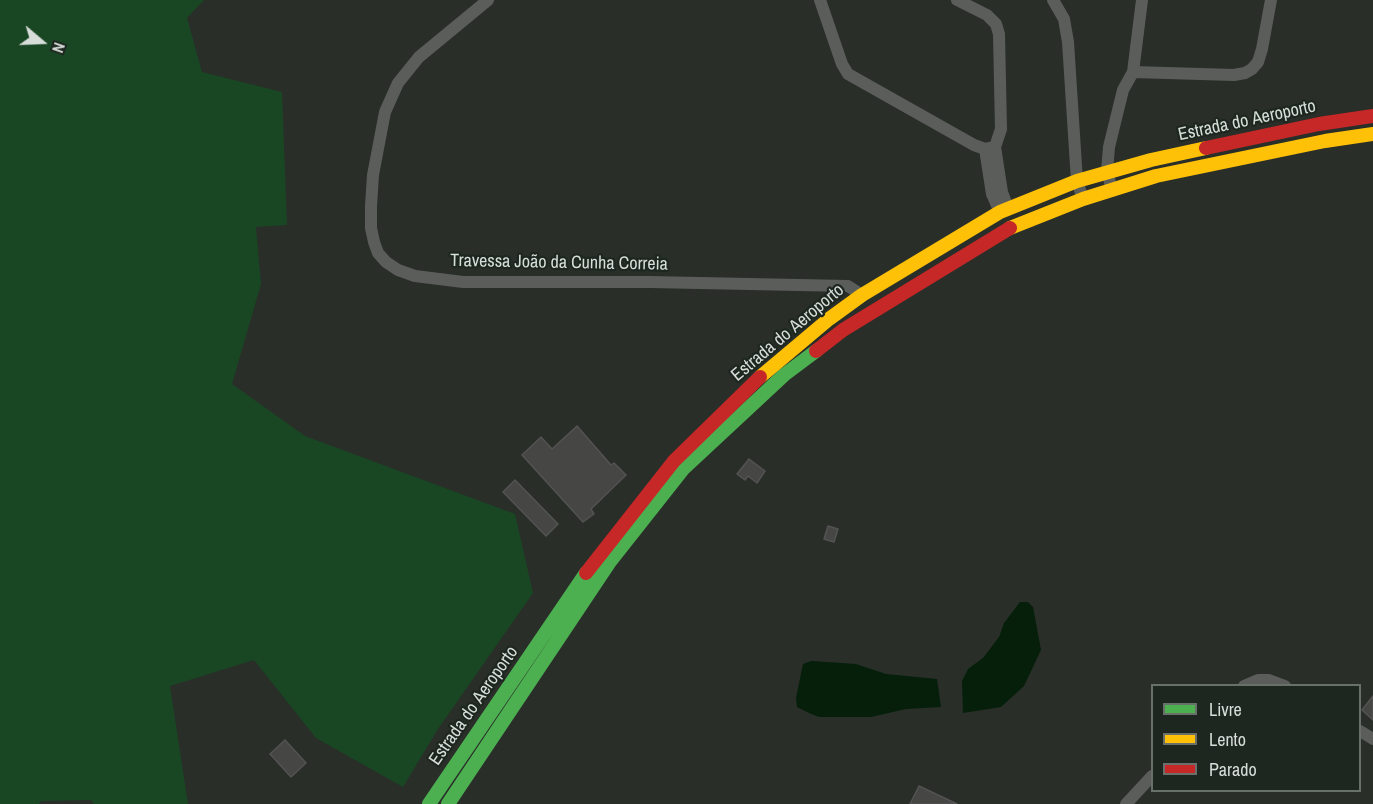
<!DOCTYPE html>
<html>
<head>
<meta charset="utf-8">
<style>
	body { margin:0 }
	#map { position:relative; width:1373px; height:804px; overflow:hidden; background:#292e29; font-family:"Archivo Narrow",sans-serif }
	canvas { display:block }
	.legend { position:absolute; left:1151px; top:684px; width:210px; height:108px; box-sizing:border-box; background:#1e271f; border:2px solid #687069; margin:0; padding:8px 10px; list-style:none; font-size:18px; color:#d7ddd8 }
	.legend li { display:flex; align-items:center; gap:12px; height:30px }
	.legend b { width:30px; border:2px solid #687069 }
	.north { position:absolute; left:12px; top:12px; width:60px; height:60px; -webkit-text-stroke:4px #1e271f; paint-order:stroke; rotate:109deg; font-size:16px; font-weight:700; line-height:24px; text-align:center; color:#d7ddd8 }
	.north::after { content:''; display:block; margin:auto; width:21px; height:27px; background:#d7ddd8; clip-path:polygon(50% 0,100% 100%,50% 72%,0 100%) }
</style>
</head>
<body>
<div id="map">
<canvas width="1373" height="804"></canvas>
<ul class="legend">
<li><b style="height:8px;background:#4caf50"></b>Livre</li>
<li><b style="height:8px;background:#ffc107"></b>Lento</li>
<li><b style="height:8px;background:#c62828"></b>Parado</li>
</ul>
<div class="north">N</div>
</div>
<script>
const ctx = document.querySelector('canvas').getContext('2d');
ctx.lineJoin = 'round';
function paint(path, color) {
  ctx.fillStyle = color;
  ctx.fill(path, 'evenodd');
}
function poly(rows) {
  const path = new Path2D();
  for (const r of rows) {
    path.moveTo(r[0], r[1]);
    for (let i = 2; i < r.length; i += 2) path.lineTo(r[i], r[i + 1]);
  }
  return path;
}
function stroke(path, color, width, dash) {
  ctx.strokeStyle = color;
  ctx.lineWidth = width;
  ctx.lineCap = dash ? 'butt' : 'round';
  ctx.setLineDash(dash || []);
  ctx.stroke(path);
}
function label(font, color, halo, rows, align = 'center') {
  ctx.font = font + ' "Archivo Narrow",sans-serif';
  ctx.lineWidth = 4.5;
  ctx.setLineDash([]);
  ctx.textBaseline = 'middle';
  ctx.strokeStyle = halo;
  ctx.fillStyle = color;
  for (const [text, x, y, turn = 0] of rows) {
    ctx.save();
    ctx.translate(x, y);
    ctx.rotate((+turn || 0) * Math.PI / 180);
    ctx.textAlign = isNaN(turn) ? turn : align;
    if (halo) ctx.strokeText(text, 0, 0);
    ctx.fillText(text, 0, 0);
    ctx.restore();
  }
}
paint(poly([
	[0,0,204,0,187,18,202,72,282,92,287,225,256,227,261,284,232,384,305,436,515,514,533,593,438,729,403,787,316,738,254,660,170,686,188,804,94,804,91,800,41,801,39,804,0,804]
]), '#194724');
paint(poly([
	[1020,602,1028,602,1033,607,1041,650,1024,686,1001,707,963,713,962,681,968,669,983,658,999,637,1004,623],
	[811,661,856,664,886,674,937,679,941,707,906,709,871,717,819,717,809,713,797,707,796,698,803,664]
]), '#051f0a');
const building = poly([
	[577,426,611,465,614,463,626,475,591,509,594,514,583,522,522,455,541,437,552,449,577,426],
	[749,459,765,471,757,483,748,476,745,480,737,474,749,459],
	[515,480,558,524,546,536,503,492,515,480],
	[828,526,838,529,834,542,824,539,828,526],
	[1373,696,1373,720,1362,710,1373,696],
	[285,740,306,763,291,777,270,754,285,740],
	[919,786,957,804,910,804,919,786]
]);
paint(building, '#464645');
stroke(building, '#535353', 1.5);
stroke(poly([
	[488,0,419,57,398,83,385,112,373,175,371,206,371,228,374,242,378,253,386,262,398,270,415,276,463,282,650,282,848,286,862,295],
	[820,0,842,64,848,74,974,145,985,149,995,147],
	[957,0,987,15,996,24,999,34,1001,129,995,147,1002,192,1008,208],
	[1053,0,1064,19,1068,42,1077,181,1083,199],
	[1133,72,1234,75,1245,73,1252,69,1258,62,1262,49,1271,0],
	[985,149,992,194,1000,212],
	[1112,190,1107,171,1109,147,1123,90,1133,72,1142,0],
	[1244,686,1258,680,1269,680,1285,686],
	[1360,731,1373,739],
	[1126,804,1152,776]
]), '#5b5d5b', 12);
stroke(poly([
	[429,804,586,573],
	[448,804,609,563,684,468,784,375,816,351]
]), '#4caf50', 14);
stroke(poly([
	[1010,228,1083,199,1156,176,1325,141,1373,134],
	[760,377,829,319,862,295,1000,212,1077,181,1151,160,1206,148]
]), '#ffc107', 14);
stroke(poly([
	[1206,148,1319,124,1373,116],
	[816,351,843,330,1010,228],
	[586,573,674,461,760,377]
]), '#c62828', 14);
label('18px', '#d7ddd8', '#1e271f', [
	["Estrada do Aeroporto",1247,121,-12],
	["Travessa João da Cunha Correia",559,263,1],
	["Estrada do Aeroporto",788,333,-40],
	["Estrada do Aeroporto",474,706,-55]
]);
</script>
</body>
</html>
